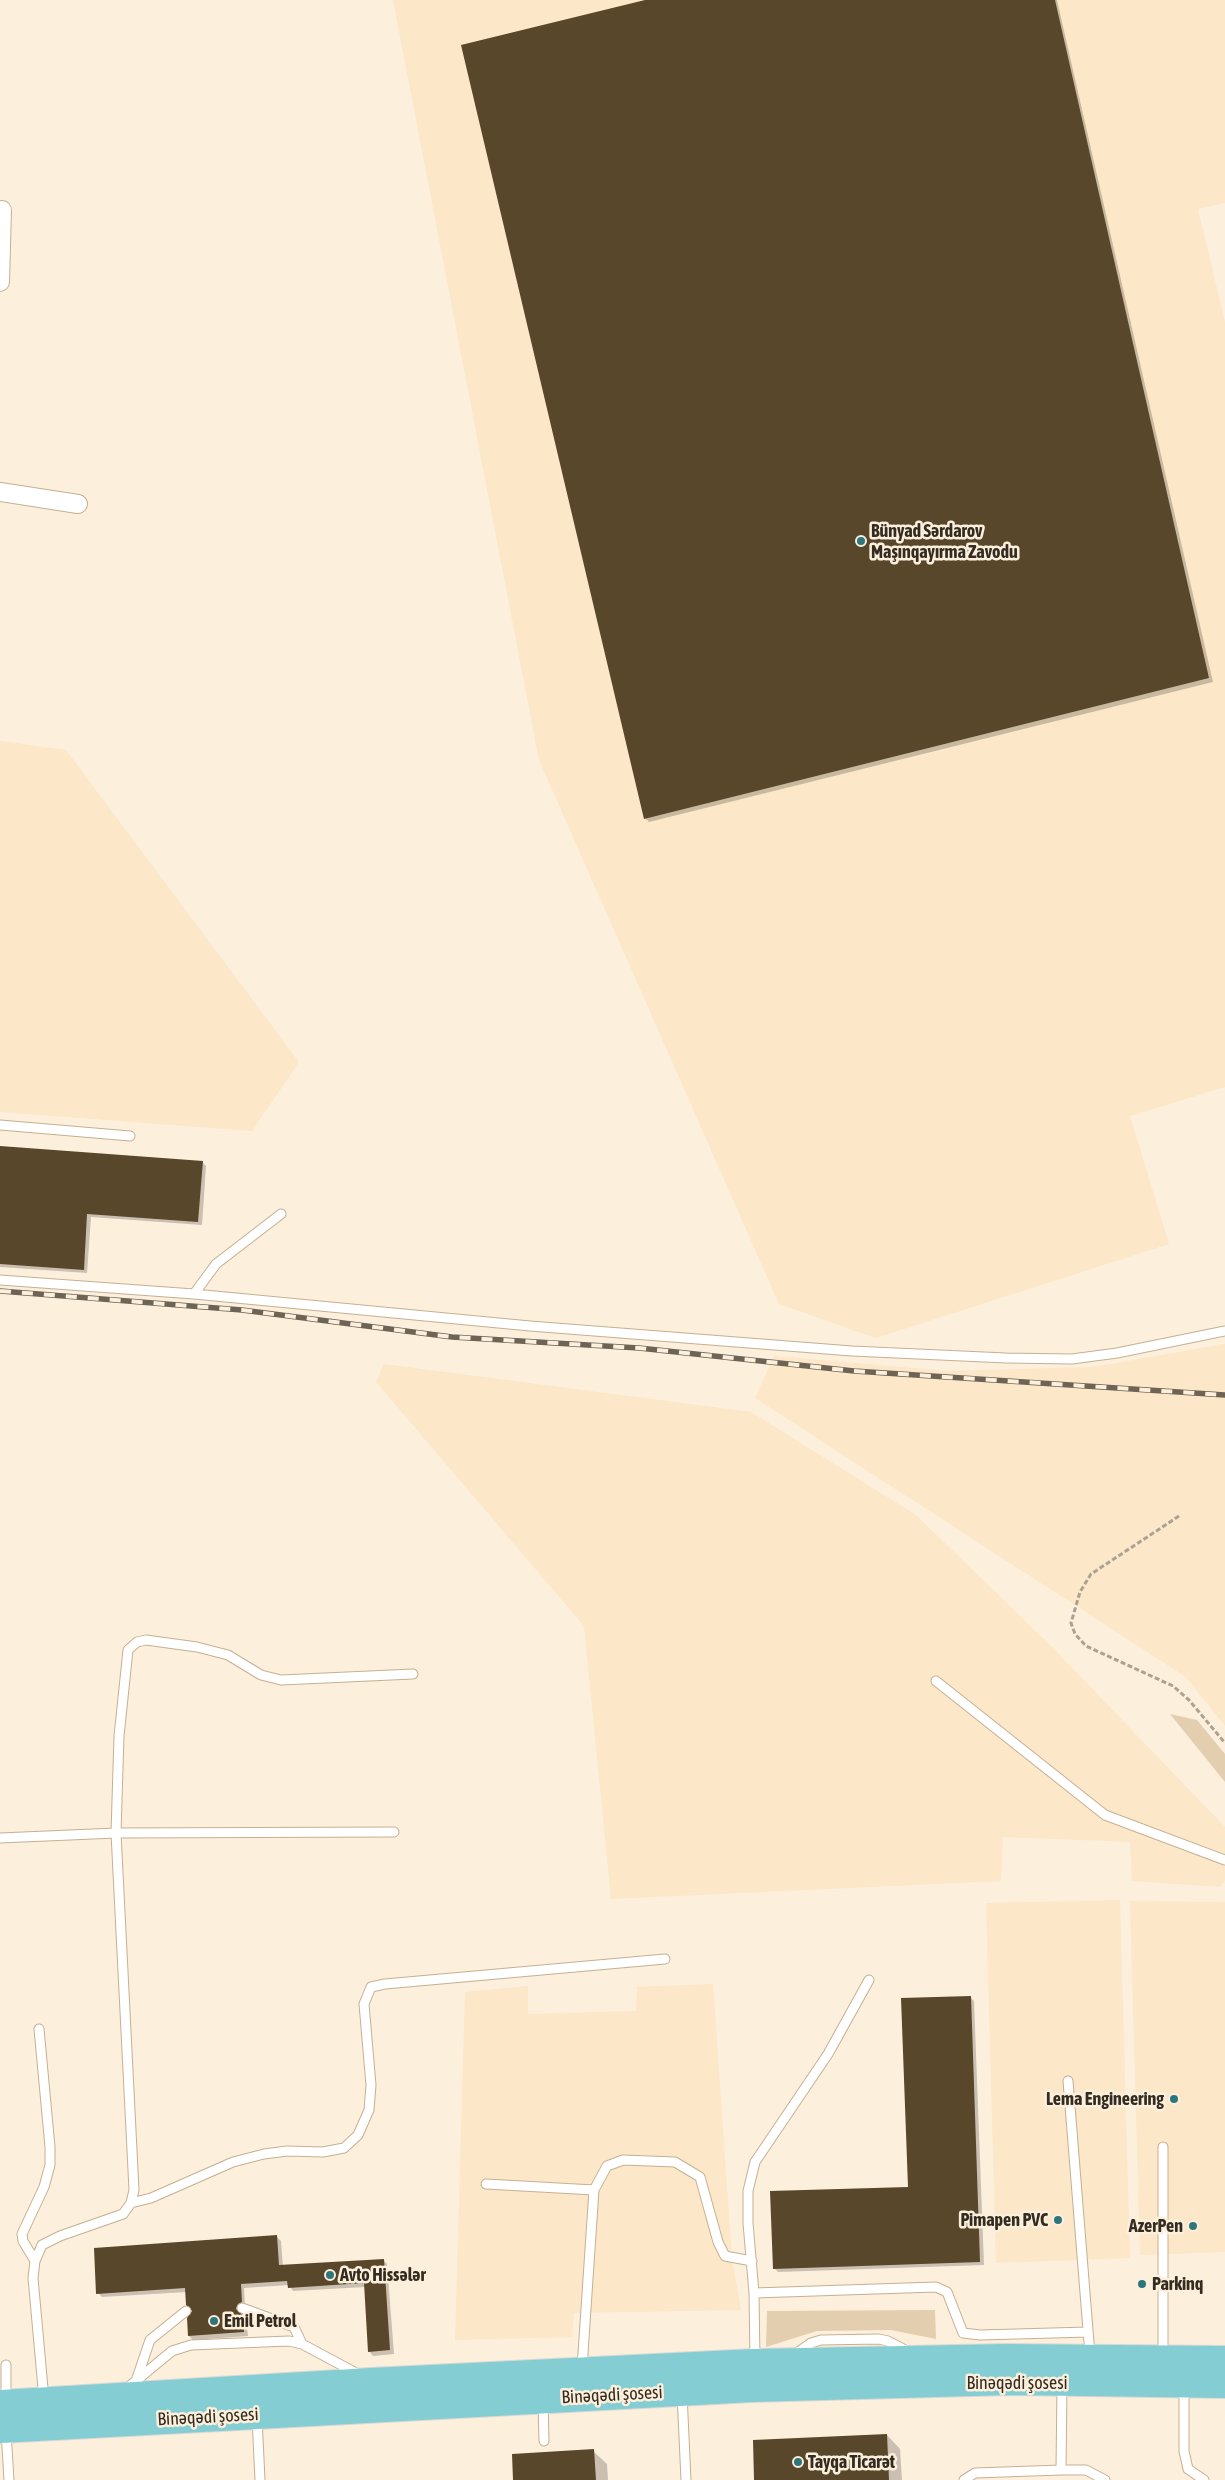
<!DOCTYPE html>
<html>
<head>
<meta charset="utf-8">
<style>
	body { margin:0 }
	canvas { display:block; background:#fcefdc }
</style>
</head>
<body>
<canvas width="1225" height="2480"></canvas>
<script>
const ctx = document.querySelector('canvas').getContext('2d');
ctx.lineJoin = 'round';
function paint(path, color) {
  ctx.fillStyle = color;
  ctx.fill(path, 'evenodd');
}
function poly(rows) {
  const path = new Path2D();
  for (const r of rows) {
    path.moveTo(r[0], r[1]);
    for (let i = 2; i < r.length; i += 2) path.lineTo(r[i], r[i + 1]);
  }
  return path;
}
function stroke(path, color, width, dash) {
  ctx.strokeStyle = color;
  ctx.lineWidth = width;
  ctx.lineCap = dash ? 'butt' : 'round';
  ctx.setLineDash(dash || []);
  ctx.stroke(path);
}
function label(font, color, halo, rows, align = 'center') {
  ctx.font = font + ' "Asap Condensed",sans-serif';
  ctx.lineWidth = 5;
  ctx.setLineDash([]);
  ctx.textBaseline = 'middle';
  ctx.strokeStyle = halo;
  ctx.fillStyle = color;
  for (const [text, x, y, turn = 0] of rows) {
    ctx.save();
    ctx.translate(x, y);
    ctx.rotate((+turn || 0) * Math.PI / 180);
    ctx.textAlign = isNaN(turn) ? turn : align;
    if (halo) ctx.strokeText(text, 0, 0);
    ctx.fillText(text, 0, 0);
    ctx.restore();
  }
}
paint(poly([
	[393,0,1225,0,1225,203,1198,209,1225,322,1225,1087,1130,1116,1169,1244,876,1338,779,1304,539,760],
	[0,741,66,750,299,1062,252,1131,0,1112],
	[1225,1344,1225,1726,1186,1677,755,1398,774,1356,948,1371,1093,1367],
	[384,1364,751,1412,916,1515,1054,1649,1225,1827,1225,1880,1220,1887,1132,1881,1130,1842,1003,1837,1001,1881,611,1899,584,1626,376,1382],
	[1120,1900,1130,2258,996,2263,986,1903],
	[1130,1901,1225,1902,1225,2252,1140,2255],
	[713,1984,732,2259,741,2310,574,2313,572,2337,455,2340,465,1992,528,1986,528,2014,636,2011,637,1987]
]), '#fce7c8');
paint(poly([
	[1170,1714,1197,1720,1225,1754,1225,1782],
	[935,2310,936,2339,891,2330,817,2331,766,2347,767,2311]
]), '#e3cfb0');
paint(poly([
	[651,0,1057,0,1213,682,649,822,645,818],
	[0,1147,202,1162,206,1166,202,1225,91,1217,87,1273,0,1267],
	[970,1997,974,2001,984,2265,778,2272,774,2268,909,2188],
	[277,2237,281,2241,283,2267,383,2260,387,2264,394,2354,373,2356,369,2351,365,2287,293,2291,289,2285,244,2288,245,2306,242,2307,239,2313,246,2320,248,2336,193,2340,189,2336,194,2311,187,2292,102,2297,98,2293],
	[887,2435,900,2449,902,2480,756,2480],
	[593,2451,607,2464,608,2480,515,2480]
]), '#0003');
paint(poly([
	[645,0,1055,0,1209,678,644,819,461,45],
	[0,1146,203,1161,198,1222,87,1214,84,1270,0,1264],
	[971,1996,980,2262,773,2269,770,2191,908,2187,901,1998],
	[277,2235,279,2265,384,2259,390,2350,368,2352,364,2283,288,2288,287,2281,241,2284,242,2302,238,2304,236,2309,243,2315,244,2332,188,2336,187,2318,192,2311,186,2305,185,2288,96,2294,94,2248],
	[887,2434,889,2480,754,2480,753,2440],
	[594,2449,596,2480,513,2480,512,2454]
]), '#59472c');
const service = poly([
	[0,1125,130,1136],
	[0,1280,194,1294,530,1326,852,1351,1006,1358,1072,1359,1117,1353,1225,1331],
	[194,1294,216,1264,281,1214],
	[936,1681,1105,1815,1225,1860],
	[0,1838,116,1833,394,1832],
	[1068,2081,1090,2355],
	[1163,2147,1163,2357],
	[486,2184,594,2190,582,2368],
	[594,2190,607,2166,623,2160,675,2162,700,2177,718,2242,725,2256,752,2261],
	[131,2203,151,2198,233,2162,264,2154,287,2151,323,2152,344,2148,358,2135,369,2110,371,2085,364,2004,371,1987,385,1984,665,1959],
	[35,2261,23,2241,22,2234,44,2187,50,2165,50,2147,39,2029],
	[754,2293,936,2287,947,2292,963,2333,980,2335,1088,2332],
	[242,2308,294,2327,302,2344],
	[794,2355,811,2343,821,2340,879,2339,888,2341,909,2352],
	[755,2361,754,2293,748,2223,748,2191,755,2162,828,2054,869,1980],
	[136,2381,150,2340,186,2311],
	[1062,2385,1061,2470,1086,2470,1105,2480],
	[1184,2387,1184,2451,1188,2469,1204,2480],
	[126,2389,172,2351,191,2345,289,2341,302,2344,358,2374],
	[682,2394,686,2480],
	[44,2399,33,2278,35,2261,42,2245,60,2236,123,2214,131,2203,134,2190,116,1833,119,1736,128,1650,137,1642,146,1640,197,1647,228,1655,261,1675,281,1680,413,1674],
	[6,2401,6,2365],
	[543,2401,544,2441],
	[257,2417,260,2480],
	[6,2431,9,2480],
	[964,2480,975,2473,1061,2470]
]);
const minor = poly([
	[0,282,2,210],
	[0,492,78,504]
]);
const primary = poly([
	[0,2404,371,2382,755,2363,1007,2358,1225,2360],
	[0,2429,752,2388,1010,2381,1225,2384]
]);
stroke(service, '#c5b092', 11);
stroke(minor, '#c5b092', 20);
stroke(primary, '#dad9d7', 30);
stroke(poly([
	[1179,1516,1091,1574,1080,1592,1071,1623,1075,1634,1086,1646,1173,1686,1189,1700,1225,1743]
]), '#ada291', 3, [5, 2.5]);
stroke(service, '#fff', 9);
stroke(minor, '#fff', 18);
stroke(primary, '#83cdd3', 28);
const rail = poly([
	[0,1291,242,1310,452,1337,639,1348,854,1371,1225,1395]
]);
stroke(rail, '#6d6456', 5.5);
stroke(rail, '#fcefdc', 4, [11]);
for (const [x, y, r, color] of [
	[861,541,5,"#2c767c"],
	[1174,2099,5,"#2c767c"],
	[1058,2220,5,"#2c767c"],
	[1193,2226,5,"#2c767c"],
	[330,2275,5,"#2c767c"],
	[1142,2284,5,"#2c767c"],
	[214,2321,5,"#2c767c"],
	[798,2462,5,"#2c767c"]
]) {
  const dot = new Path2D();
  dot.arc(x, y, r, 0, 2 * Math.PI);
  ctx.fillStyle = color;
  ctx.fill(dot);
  stroke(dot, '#fcefdc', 2);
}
label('bold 18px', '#342c20', '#fcefdc', [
	["Bünyad Sərdarov",871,531],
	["Maşınqayırma Zavodu",871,552],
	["Lema Engineering",1164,2099,"right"],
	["Pimapen PVC",1048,2220,"right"],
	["AzerPen",1183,2226,"right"],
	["Avto Hissələr",340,2275],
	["Parkinq",1152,2284],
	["Emil Petrol",224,2321],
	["Tayqa Ticarət",808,2462]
], 'left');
label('18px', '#342c20', '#fcefdc', [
	["Binəqədi şosesi",1017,2383],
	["Binəqədi şosesi",612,2395,-3],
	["Binəqədi şosesi",208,2417,-3]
]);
</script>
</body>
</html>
